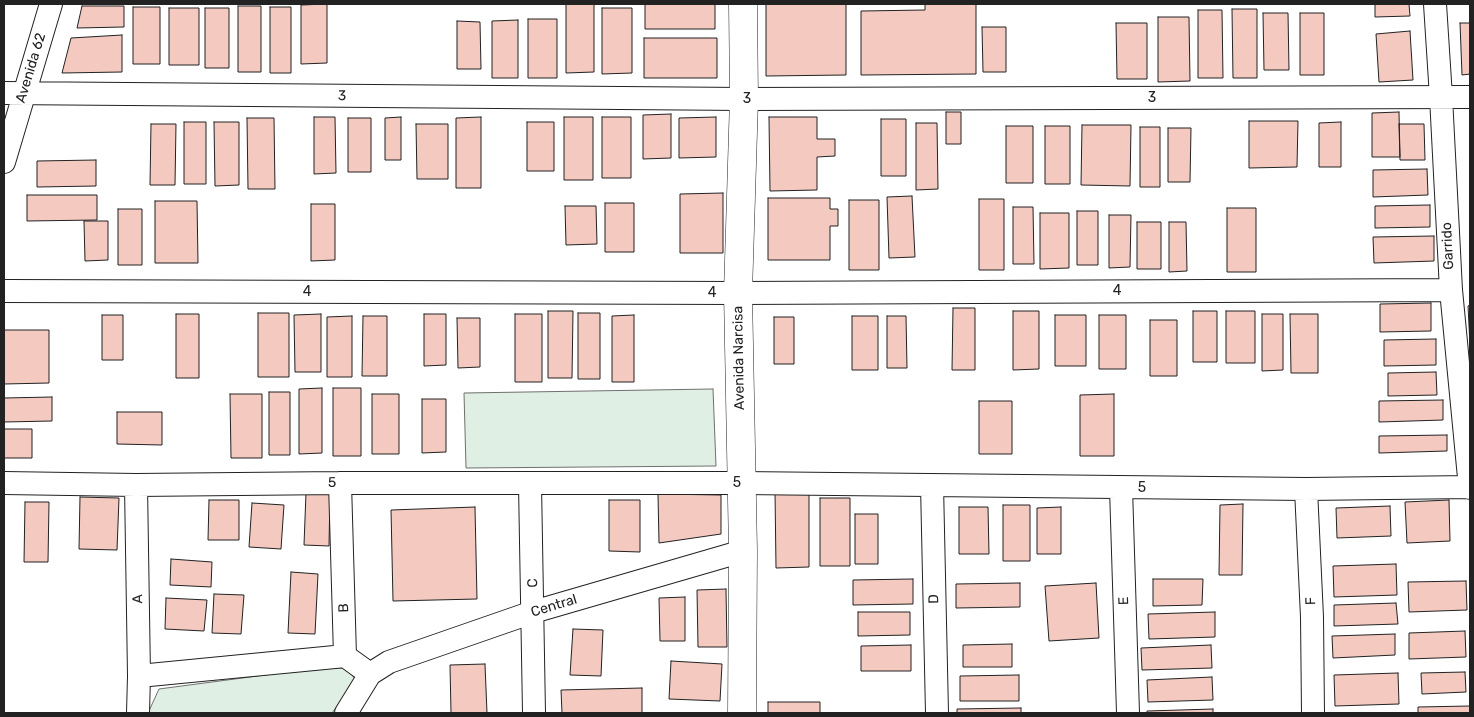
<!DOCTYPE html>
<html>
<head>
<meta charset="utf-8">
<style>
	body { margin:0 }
	#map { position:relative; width:1474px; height:717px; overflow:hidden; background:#fff; font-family:Rubik,sans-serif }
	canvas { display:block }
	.frame { position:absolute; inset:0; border:5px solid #222; pointer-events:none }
</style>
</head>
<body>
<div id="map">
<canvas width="1474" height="717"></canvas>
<div class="frame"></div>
</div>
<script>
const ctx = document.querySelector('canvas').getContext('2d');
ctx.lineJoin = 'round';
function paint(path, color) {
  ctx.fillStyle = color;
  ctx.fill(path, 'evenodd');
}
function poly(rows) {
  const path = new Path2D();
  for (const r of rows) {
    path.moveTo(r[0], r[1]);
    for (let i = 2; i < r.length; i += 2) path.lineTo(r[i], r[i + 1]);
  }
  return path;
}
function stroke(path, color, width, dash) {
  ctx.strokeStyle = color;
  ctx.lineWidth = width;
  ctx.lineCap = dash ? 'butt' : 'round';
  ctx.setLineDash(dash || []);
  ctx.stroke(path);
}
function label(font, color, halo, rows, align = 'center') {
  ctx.font = font + ' Rubik,sans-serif';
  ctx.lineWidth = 4;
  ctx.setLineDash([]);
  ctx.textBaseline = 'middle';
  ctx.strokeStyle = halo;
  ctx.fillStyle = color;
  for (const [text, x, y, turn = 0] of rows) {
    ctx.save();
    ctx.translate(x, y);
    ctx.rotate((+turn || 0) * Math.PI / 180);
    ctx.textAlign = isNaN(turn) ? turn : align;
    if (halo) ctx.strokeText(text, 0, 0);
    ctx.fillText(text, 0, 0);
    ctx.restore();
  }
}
const green = poly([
	[713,389,716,466,466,468,464,393,713,389],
	[318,668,346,668,356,680,332,713,148,713,159,689,318,668]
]);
paint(green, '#e0efe3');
stroke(green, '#6f6f6f', 1);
const building = poly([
	[327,4,327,63,301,64,301,5,327,4],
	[566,4,594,4,594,72,566,73,566,4],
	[645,4,715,4,715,29,645,29,645,4],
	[766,4,846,4,846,75,766,76,766,4],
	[925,4,976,4,976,74,861,75,861,11,925,10,925,4],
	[1375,4,1409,4,1410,16,1375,17,1375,4],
	[82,6,124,6,124,27,77,28,82,6],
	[238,6,261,6,261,72,238,72,238,6],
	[133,7,160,7,160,64,133,64,133,7],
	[270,7,291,7,291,73,270,73,270,7],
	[169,8,199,8,199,65,169,65,169,8],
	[205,8,229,8,229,68,205,68,205,8],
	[602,8,632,8,632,73,602,74,602,8],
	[1232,9,1257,9,1257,78,1233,78,1232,9],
	[1198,10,1222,10,1223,78,1198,78,1198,10],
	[1263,13,1288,13,1289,70,1264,70,1263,13],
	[1300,13,1324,13,1324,75,1300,75,1300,13],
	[1158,17,1189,17,1190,81,1158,82,1158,17],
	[528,19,557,19,557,78,528,78,528,19],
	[518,20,518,78,492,78,492,21,518,20],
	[457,21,480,22,481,69,457,69,457,21],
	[1116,23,1147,23,1147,79,1117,79,1116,23],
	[1460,23,1470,23,1470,74,1462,75,1460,23],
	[982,27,1006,27,1006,72,983,72,982,27],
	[1410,31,1413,80,1379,82,1376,34,1410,31],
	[122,35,122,72,62,73,71,38,122,35],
	[644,38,717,38,717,78,644,78,644,38],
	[946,112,961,112,961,144,946,144,946,112],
	[1399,112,1400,157,1372,157,1372,113,1399,112],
	[671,114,671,158,643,159,643,115,671,114],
	[314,117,335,117,336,173,314,174,314,117],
	[401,117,401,160,385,160,385,118,401,117],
	[481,117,481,188,456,188,456,118,481,117],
	[564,117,593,117,593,180,564,180,564,117],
	[602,117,631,117,631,178,602,178,602,117],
	[716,117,716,157,679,158,679,118,716,117],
	[769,117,817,117,817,139,835,139,835,156,817,157,817,190,770,191,769,117],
	[247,118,274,118,275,189,248,189,247,118],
	[348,118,371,118,371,172,348,172,348,118],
	[881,119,906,119,906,176,881,176,881,119],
	[1249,121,1298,121,1297,167,1249,168,1249,121],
	[184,122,206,122,206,184,184,184,184,122],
	[214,122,239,122,239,185,215,186,214,122],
	[527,122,554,122,554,171,527,171,527,122],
	[1341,122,1341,167,1319,167,1319,123,1341,122],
	[916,123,937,123,938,189,916,190,916,123],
	[151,124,176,124,175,185,150,185,151,124],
	[416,124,448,124,448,179,417,179,416,124],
	[1399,124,1424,124,1425,160,1400,160,1399,124],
	[1082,125,1131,125,1130,186,1081,185,1082,125],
	[1006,126,1033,126,1033,183,1006,183,1006,126],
	[1045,126,1070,126,1070,184,1045,184,1045,126],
	[1140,127,1160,127,1160,187,1140,187,1140,127],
	[1168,128,1191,128,1190,182,1168,182,1168,128],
	[96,160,96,186,37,187,37,161,96,160],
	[1427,169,1428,195,1373,197,1373,170,1427,169],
	[723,193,723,253,680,253,680,194,723,193],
	[27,195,97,195,97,220,27,221,27,195],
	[912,196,915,257,889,258,887,197,912,196],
	[768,198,830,198,830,209,838,209,838,226,830,226,830,260,768,260,768,198],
	[979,199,1004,199,1004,270,979,270,979,199],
	[849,200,879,200,879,270,849,270,849,200],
	[155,201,197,201,198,263,155,263,155,201],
	[605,203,634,203,634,252,605,252,605,203],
	[311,204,335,204,335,260,311,261,311,204],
	[1430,205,1430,227,1375,228,1375,206,1430,205],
	[565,206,596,206,597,244,566,245,565,206],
	[1013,207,1033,207,1034,264,1013,264,1013,207],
	[1227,208,1256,208,1256,272,1227,272,1227,208],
	[118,209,142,209,142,265,118,265,118,209],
	[1077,211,1098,211,1098,265,1077,265,1077,211],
	[1040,213,1069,213,1069,268,1040,269,1040,213],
	[1109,215,1131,215,1130,267,1109,268,1109,215],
	[84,221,108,221,108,260,85,261,84,221],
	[1137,222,1161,222,1161,269,1137,269,1137,222],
	[1169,222,1186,222,1187,271,1169,272,1169,222],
	[1434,236,1434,261,1374,263,1373,237,1434,236],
	[1431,303,1431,331,1380,332,1380,304,1431,303],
	[1470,305,1470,345,1468,306,1470,305],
	[953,308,975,308,975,370,952,370,953,308],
	[548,311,573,311,572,378,548,378,548,311],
	[1013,311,1039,311,1039,369,1013,370,1013,311],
	[1193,311,1217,311,1217,362,1193,362,1193,311],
	[1226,311,1255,311,1255,363,1226,363,1226,311],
	[258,313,289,313,289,377,258,377,258,313],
	[578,313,600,313,600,379,578,379,578,313],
	[176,314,199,314,199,378,176,378,176,314],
	[321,314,321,372,295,372,294,315,321,314],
	[424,314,446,314,446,365,424,366,424,314],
	[515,314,542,314,542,382,515,382,515,314],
	[1262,314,1283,314,1283,370,1262,371,1262,314],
	[1290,314,1318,314,1318,373,1291,373,1290,314],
	[102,315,123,315,123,360,102,360,102,315],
	[634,315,634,382,612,382,612,316,634,315],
	[1055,315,1086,315,1086,366,1055,366,1055,315],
	[1099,315,1126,315,1126,369,1099,369,1099,315],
	[352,316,352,377,327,377,327,317,352,316],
	[363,316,387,316,387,376,362,376,363,316],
	[852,316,878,316,878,370,852,370,852,316],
	[887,316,906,316,907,368,887,368,887,316],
	[774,317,794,317,794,364,774,364,774,317],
	[457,318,480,318,480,367,458,368,457,318],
	[1150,320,1177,320,1177,376,1150,376,1150,320],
	[4,330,49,330,49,383,4,384,4,330],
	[1436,339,1436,365,1384,366,1384,340,1436,339],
	[1436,372,1437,395,1388,396,1388,373,1436,372],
	[322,388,322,453,299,454,299,389,322,388],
	[333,388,361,388,361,456,333,456,333,388],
	[269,392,290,392,290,455,269,455,269,392],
	[230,394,262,394,262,458,231,458,230,394],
	[372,394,399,394,399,454,372,454,372,394],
	[1114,394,1114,456,1080,456,1080,395,1114,394],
	[52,397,52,421,4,422,4,398,52,397],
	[422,399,446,399,446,452,422,453,422,399],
	[1443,400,1443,420,1379,422,1379,401,1443,400],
	[979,401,1012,401,1012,454,979,454,979,401],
	[117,412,162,412,162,445,117,444,117,412],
	[4,429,32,429,32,458,4,458,4,429],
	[1447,435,1447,451,1379,453,1379,436,1447,435],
	[775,491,809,491,809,567,776,568,775,491],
	[306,493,330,494,329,546,304,545,306,493],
	[658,494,721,495,721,534,659,543,658,494],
	[80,497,119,498,117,550,79,549,80,497],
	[820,498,850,498,850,566,820,566,820,498],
	[209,500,239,500,239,540,208,540,209,500],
	[609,500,640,500,640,552,609,551,609,500],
	[1449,500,1450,541,1407,543,1405,502,1449,500],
	[25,502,49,502,48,562,24,562,25,502],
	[252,503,284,505,281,549,249,547,252,503],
	[1243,504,1242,575,1219,575,1220,505,1243,504],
	[1003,505,1030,505,1030,561,1003,561,1003,505],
	[1390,506,1391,536,1337,538,1336,508,1390,506],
	[475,507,477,599,393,601,391,510,475,507],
	[959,507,988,507,989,554,959,554,959,507],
	[1061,507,1061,554,1037,554,1037,508,1061,507],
	[855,514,878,514,878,564,855,564,855,514],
	[171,559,212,562,211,587,170,585,171,559],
	[1396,564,1397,595,1334,597,1333,566,1396,564],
	[291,572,318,574,315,634,288,633,291,572],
	[913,579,913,604,853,605,853,580,913,579],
	[1153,579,1203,579,1202,605,1153,606,1153,579],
	[1466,581,1467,610,1409,612,1408,582,1466,581],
	[1020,583,1020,607,956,608,956,584,1020,583],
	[1096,583,1099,638,1049,641,1045,586,1096,583],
	[726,589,727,647,698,647,697,590,726,589],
	[214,594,244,595,241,634,212,633,214,594],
	[685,597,685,641,660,641,659,598,685,597],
	[166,598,207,600,204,631,165,629,166,598],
	[1396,603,1398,624,1334,626,1334,605,1396,603],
	[858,612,910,612,910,635,858,636,858,612],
	[1215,612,1215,637,1149,639,1148,614,1215,612],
	[573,629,603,630,601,676,570,675,573,629],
	[1465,631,1466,657,1409,659,1409,633,1465,631],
	[1395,634,1395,655,1333,658,1332,636,1395,634],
	[1012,644,1012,667,963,667,963,645,1012,644],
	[911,645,911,671,861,671,861,646,911,645],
	[1211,645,1212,668,1142,670,1141,648,1211,645],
	[671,661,722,664,720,701,669,699,671,661],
	[485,664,487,713,451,713,450,665,485,664],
	[1465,672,1466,692,1422,694,1421,673,1465,672],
	[1398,673,1399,704,1335,706,1334,675,1398,673],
	[1019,675,1019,701,960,701,960,676,1019,675],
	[1212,677,1213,700,1148,702,1147,680,1212,677],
	[642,688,642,713,562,713,561,690,642,688],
	[768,702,820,702,820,713,768,713,768,702],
	[1470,706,1470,713,1418,713,1418,707,1470,706],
	[1021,708,1021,713,957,713,957,709,1021,708],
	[1213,709,1213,713,1147,713,1147,711,1213,709]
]);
paint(building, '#f3c9c0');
stroke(building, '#222', 1);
const minor = poly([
	[1435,4,1441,97,1451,290,1470,488],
	[4,93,744,99,1470,97],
	[4,162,51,4],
	[4,291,738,293,1451,290],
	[4,483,136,485,340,483,741,483,1306,489,1470,487],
	[340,483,345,656,370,674,346,713],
	[530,484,534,713],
	[136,485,139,676,138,713],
	[932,485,937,713],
	[1121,488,1128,713],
	[1306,489,1312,617,1313,713],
	[370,674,389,662,533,612,743,551],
	[139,676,345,656]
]);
const tertiary = poly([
	[742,713,743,551,738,293,744,99,743,4]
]);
stroke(minor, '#222', 24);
stroke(tertiary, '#222', 29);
stroke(minor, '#fff', 22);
stroke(tertiary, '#fff', 28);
label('14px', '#222', '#fff', [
	["Avenida 62",31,68,-73],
	["3",342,96,1],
	["3",1152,98],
	["3",747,99],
	["Garrido",1448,246,-93],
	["4",1117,291],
	["4",307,292],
	["4",712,293],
	["Avenida Narcisa",739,358,-91],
	["5",332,483,-1],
	["5",737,483],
	["5",1142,488],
	["C",533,583,-92],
	["A",138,599,-91],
	["D",934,599,-91],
	["E",1124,601,-92],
	["F",1311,601,-92],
	["Central",554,606,-17],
	["B",344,608,-92]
]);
</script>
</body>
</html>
